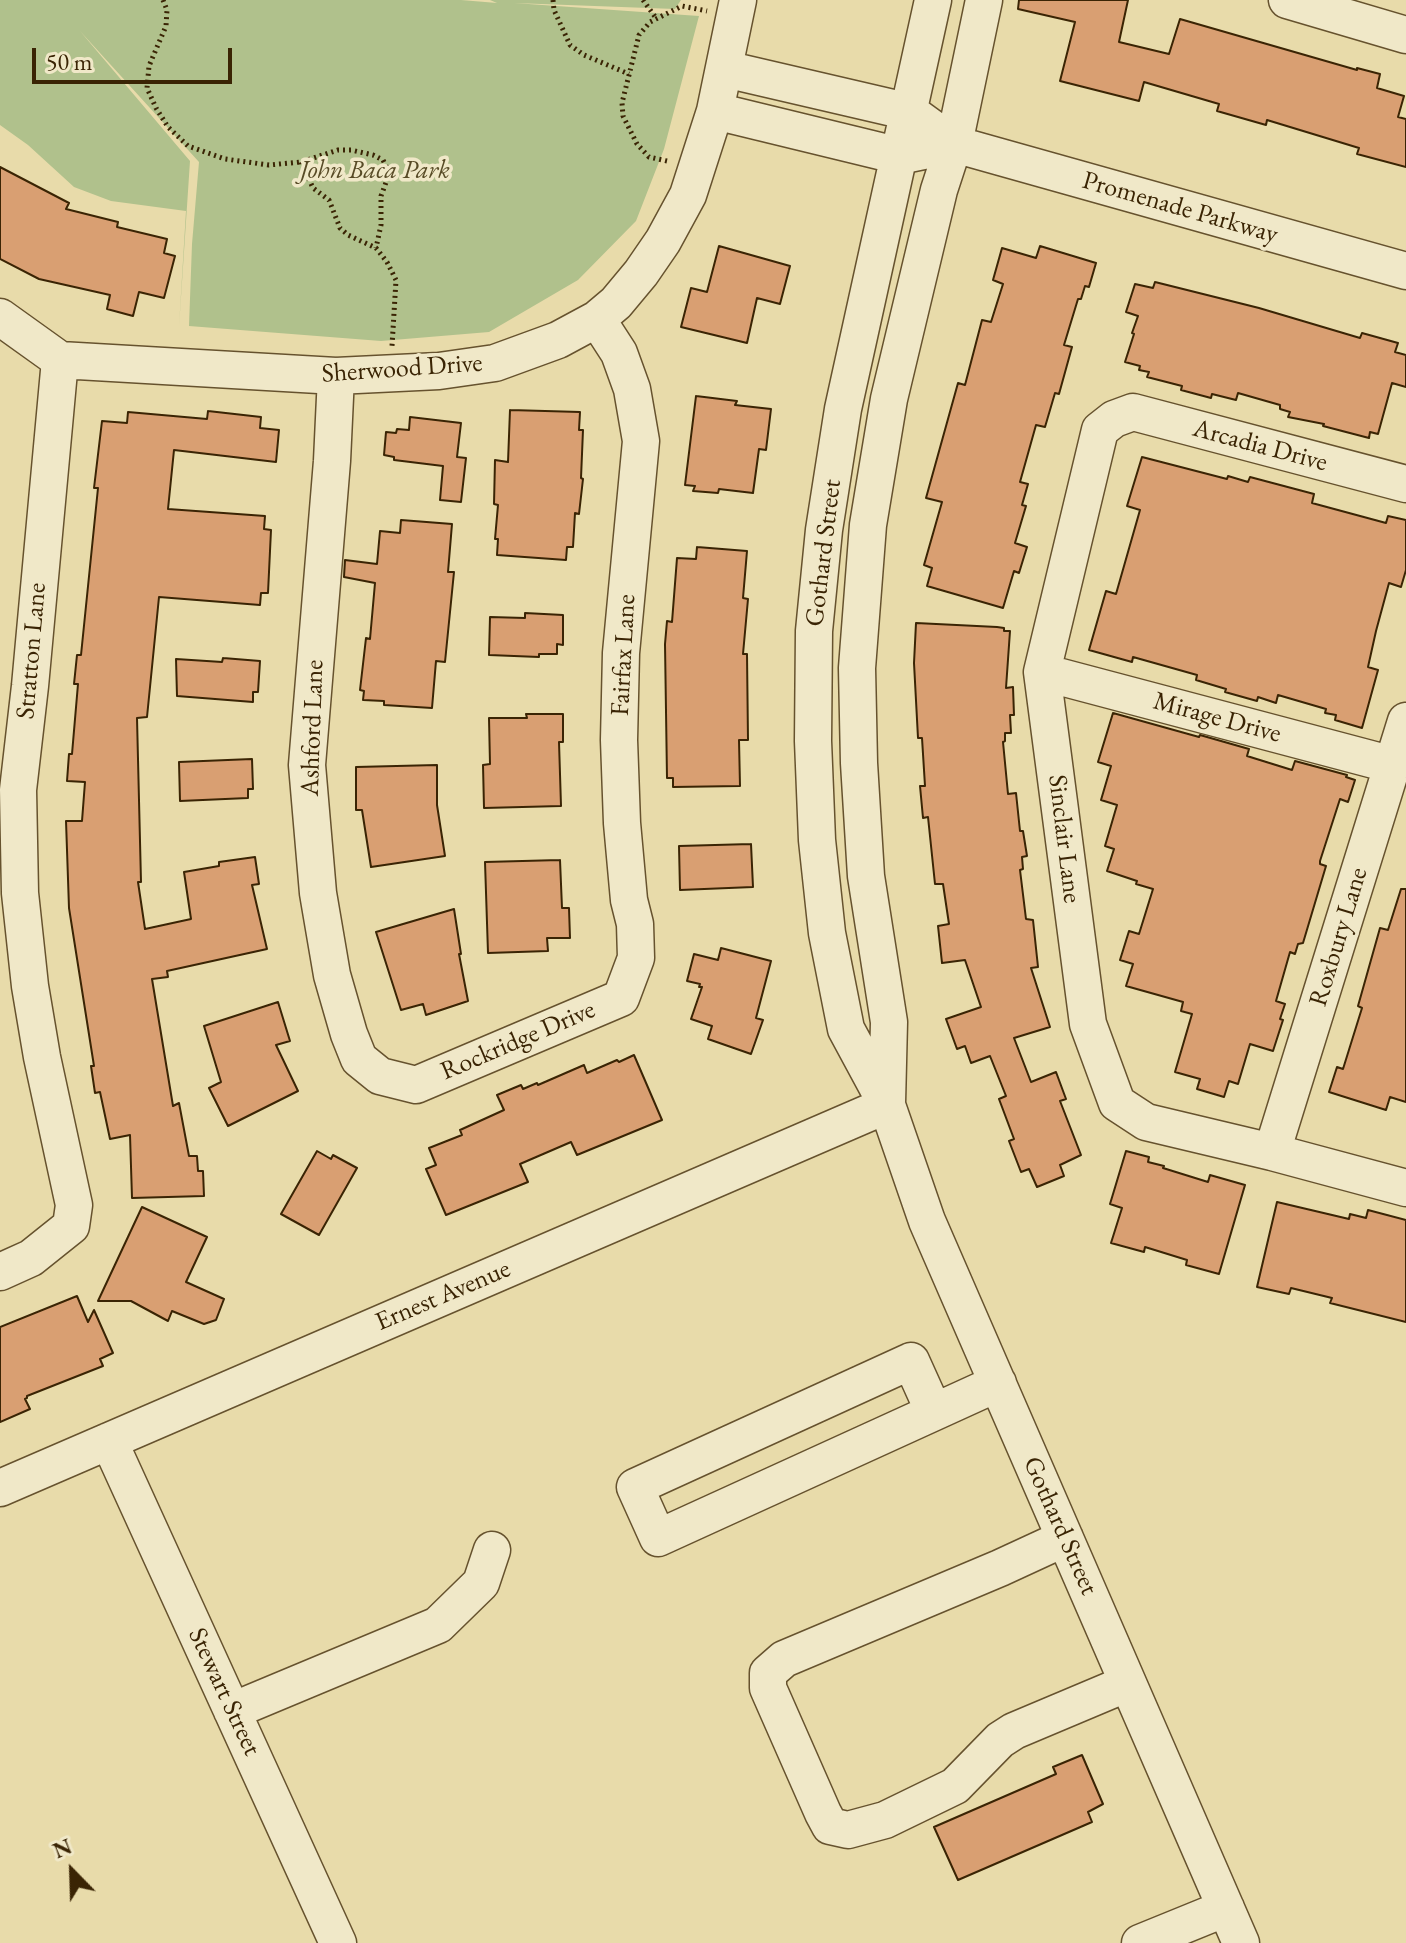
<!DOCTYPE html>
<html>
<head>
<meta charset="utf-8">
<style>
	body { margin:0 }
	#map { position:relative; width:1406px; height:1943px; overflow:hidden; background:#e8dbaa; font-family:"EB Garamond",serif }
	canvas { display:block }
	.north { position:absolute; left:32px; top:1831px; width:80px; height:80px; -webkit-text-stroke:6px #f0e8c8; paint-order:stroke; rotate:337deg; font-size:22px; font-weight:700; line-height:32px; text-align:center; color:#3a2404 }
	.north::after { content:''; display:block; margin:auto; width:28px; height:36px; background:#3a2404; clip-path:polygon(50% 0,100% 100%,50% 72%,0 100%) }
	.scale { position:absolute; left:32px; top:48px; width:200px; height:36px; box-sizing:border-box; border:4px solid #3a2404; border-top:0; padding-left:10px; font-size:24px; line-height:28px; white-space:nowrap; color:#3a2404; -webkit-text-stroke:6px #f0e8c8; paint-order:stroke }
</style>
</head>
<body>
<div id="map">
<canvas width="1406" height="1943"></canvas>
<div class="north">N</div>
<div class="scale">50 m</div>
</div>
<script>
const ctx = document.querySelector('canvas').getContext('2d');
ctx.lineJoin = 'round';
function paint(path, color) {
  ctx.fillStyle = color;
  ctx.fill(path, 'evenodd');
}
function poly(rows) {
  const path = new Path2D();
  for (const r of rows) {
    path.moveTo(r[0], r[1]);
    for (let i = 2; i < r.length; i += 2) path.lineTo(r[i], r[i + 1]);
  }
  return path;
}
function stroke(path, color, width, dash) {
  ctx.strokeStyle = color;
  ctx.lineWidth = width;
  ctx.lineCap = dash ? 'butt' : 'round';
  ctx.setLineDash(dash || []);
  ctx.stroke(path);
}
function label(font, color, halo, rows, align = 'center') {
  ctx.font = font + ' "EB Garamond",serif';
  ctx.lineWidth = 7;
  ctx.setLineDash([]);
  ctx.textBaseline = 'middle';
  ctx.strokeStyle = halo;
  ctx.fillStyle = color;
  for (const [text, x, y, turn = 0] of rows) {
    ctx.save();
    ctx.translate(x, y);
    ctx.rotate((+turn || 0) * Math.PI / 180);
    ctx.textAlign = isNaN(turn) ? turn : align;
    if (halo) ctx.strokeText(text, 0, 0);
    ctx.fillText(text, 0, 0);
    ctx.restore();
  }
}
paint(poly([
	[0,0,461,0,497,3,490,0,681,0,675,9,514,3,699,16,664,149,636,221,578,280,489,332,381,341,189,326,192,244,199,162,80,31,190,161,179,327,186,211,111,201,74,187,28,145,0,125]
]), '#b0c18c');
const building = poly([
	[1019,0,1128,0,1119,42,1169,54,1180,19,1357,70,1357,68,1380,74,1377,88,1404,96,1398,117,1406,119,1406,167,1357,154,1359,148,1267,120,1266,125,1217,111,1219,104,1144,82,1139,101,1060,81,1075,22,1018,9,1019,0],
	[0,167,69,203,66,209,118,222,117,227,167,239,164,253,175,256,164,298,139,292,133,316,107,309,110,295,39,279,0,259,0,167],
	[719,246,790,266,780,304,757,298,747,343,681,327,691,288,707,292,719,246],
	[1040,246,1096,263,1089,287,1085,286,1081,299,1078,299,1064,345,1072,347,1059,394,1055,393,1045,427,1036,425,1020,482,1028,484,1022,505,1026,506,1015,543,1027,547,1019,573,1014,571,1003,608,927,586,932,568,924,565,942,502,926,498,958,383,965,385,982,320,991,322,1003,284,993,280,1002,248,1036,258,1040,246],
	[1155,282,1259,308,1360,338,1362,333,1398,343,1395,352,1406,355,1406,387,1392,383,1378,434,1370,432,1369,438,1323,426,1324,424,1288,417,1290,412,1280,409,1280,405,1238,393,1236,400,1212,394,1211,398,1181,390,1182,386,1147,377,1149,372,1139,370,1140,366,1125,362,1134,334,1132,333,1138,316,1126,312,1135,284,1153,288,1155,282],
	[696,396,737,401,735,405,771,409,766,450,759,449,753,493,719,489,718,493,693,491,695,486,685,485,696,396],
	[510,410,580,412,579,430,583,430,581,478,583,479,579,514,575,513,573,547,567,547,566,560,497,555,498,539,495,539,498,505,494,504,495,460,508,462,510,410],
	[208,411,261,417,260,428,279,430,276,462,174,450,168,509,265,516,264,529,271,530,268,593,261,593,260,605,159,597,147,717,137,718,141,882,138,882,145,929,191,919,184,872,219,866,219,862,255,857,259,884,252,885,267,949,167,971,168,977,152,979,173,1106,179,1103,189,1156,197,1156,198,1171,203,1171,204,1196,132,1198,130,1135,110,1139,100,1092,95,1093,91,1066,94,1066,69,908,66,821,82,821,85,782,67,781,69,754,72,754,78,684,74,684,77,655,81,655,98,488,94,488,102,421,127,423,128,412,207,419,208,411],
	[410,417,461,423,457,457,466,458,461,502,440,500,443,466,394,460,394,457,384,455,386,432,396,433,397,429,409,430,410,417],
	[1142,457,1227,479,1228,476,1248,482,1250,477,1314,494,1312,503,1386,523,1388,516,1406,520,1406,570,1401,587,1389,583,1376,631,1368,667,1378,670,1362,728,1335,720,1336,715,1325,713,1326,709,1278,695,1276,703,1258,697,1257,701,1225,692,1226,689,1196,680,1197,675,1133,657,1132,662,1089,650,1106,591,1116,594,1140,510,1127,506,1142,457],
	[401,520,452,524,448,572,454,572,445,662,436,661,432,708,384,705,384,701,363,700,364,691,360,690,366,638,370,639,375,583,344,577,345,560,377,564,380,531,400,533,401,520],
	[697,547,747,551,743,598,748,599,743,654,747,654,748,740,739,740,740,786,673,787,673,778,667,778,665,644,667,621,672,622,677,558,696,559,697,547],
	[525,613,563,615,563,645,557,644,557,654,539,654,539,657,489,655,490,617,525,618,525,613],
	[916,623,997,627,1004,628,1004,631,1010,631,1006,688,1013,687,1014,715,1010,715,1011,733,1005,733,1005,741,1003,742,1008,794,1016,793,1020,831,1023,831,1027,856,1022,857,1023,869,1020,870,1026,919,1033,920,1038,967,1031,968,1050,1027,1014,1038,1031,1082,1056,1072,1066,1099,1060,1101,1081,1155,1060,1165,1064,1176,1037,1187,1029,1169,1021,1172,1009,1141,1014,1139,999,1099,1006,1096,990,1056,971,1063,965,1046,957,1049,946,1019,981,1007,965,960,942,963,938,926,949,924,943,884,935,884,928,817,923,818,920,786,925,786,922,738,918,738,914,663,916,623],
	[223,658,260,661,258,692,253,692,253,702,177,696,176,659,222,662,223,658],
	[1113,713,1199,737,1200,735,1249,749,1247,756,1292,770,1295,761,1347,775,1346,777,1355,780,1348,802,1340,799,1320,861,1320,864,1326,866,1303,943,1298,944,1295,954,1290,952,1276,1001,1285,1004,1280,1019,1283,1020,1273,1051,1250,1044,1238,1084,1229,1081,1224,1097,1197,1089,1200,1079,1175,1072,1192,1014,1181,1011,1183,1002,1126,986,1133,964,1120,960,1129,931,1139,934,1153,889,1136,884,1137,881,1107,871,1114,849,1105,846,1117,805,1101,800,1111,766,1098,762,1113,713],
	[526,714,563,714,563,742,559,742,561,806,484,808,483,765,490,764,489,718,527,718,526,714],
	[252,759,253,789,248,789,248,798,180,801,179,762,252,759],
	[437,765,437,805,445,856,371,867,362,810,356,810,356,767,437,765],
	[751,844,753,887,680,890,679,846,751,844],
	[560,860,562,908,569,908,570,938,547,938,548,951,488,953,485,862,560,860],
	[1401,889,1406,889,1406,1102,1390,1097,1386,1110,1329,1092,1337,1067,1343,1069,1362,1008,1358,1006,1380,928,1388,930,1401,889],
	[454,909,461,954,459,954,468,1001,426,1015,423,1004,401,1010,376,932,454,909],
	[721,948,771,961,756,1018,763,1020,751,1054,708,1039,712,1026,691,1019,702,987,699,987,700,984,687,981,694,954,718,960,721,948],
	[278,1002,290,1041,276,1045,298,1091,228,1126,209,1088,221,1082,204,1026,278,1002],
	[634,1055,662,1120,577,1155,571,1142,520,1164,528,1182,446,1215,426,1169,436,1165,429,1148,462,1135,460,1130,504,1110,497,1095,521,1085,523,1089,537,1083,538,1085,584,1065,587,1073,617,1060,619,1062,634,1055],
	[317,1151,331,1159,333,1155,357,1168,319,1235,281,1214,317,1151],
	[1126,1151,1149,1157,1148,1162,1164,1166,1163,1168,1208,1182,1210,1175,1245,1185,1219,1274,1186,1265,1187,1260,1145,1247,1144,1252,1111,1243,1122,1208,1110,1204,1126,1151],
	[1277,1202,1349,1219,1350,1214,1366,1218,1368,1210,1406,1220,1406,1322,1330,1303,1332,1298,1291,1288,1289,1294,1257,1287,1277,1202],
	[142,1207,207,1237,186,1282,224,1299,216,1320,204,1324,172,1311,168,1321,131,1301,98,1301,142,1207],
	[77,1296,88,1322,94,1310,113,1353,100,1359,103,1366,27,1396,27,1398,25,1399,30,1409,0,1422,0,1327,77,1296],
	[1082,1755,1103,1804,1088,1812,1092,1822,958,1880,934,1827,1056,1774,1053,1767,1082,1755]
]);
paint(building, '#d99f72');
stroke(building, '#3a2404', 2);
const minor = poly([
	[933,0,843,409,824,530,814,631,813,741,817,840,827,933,846,1029,887,1105,927,1221,1241,1943],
	[1287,0,1406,35],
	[725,69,910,112,954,144,1406,271],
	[715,111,900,156,924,151],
	[0,317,60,360,336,376,439,371,495,363,558,340,597,319,616,303,641,273,663,241,688,195,715,111,738,0],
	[336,376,332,461,307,765,318,893,332,975,349,1034,359,1059,380,1076,416,1085,621,998,636,958,635,924,629,900,622,823,619,740,621,653,641,441,632,389,619,353,597,319],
	[1406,484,1133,412,1114,419,1100,430,1042,672,1088,1024,1117,1103,1146,1122,1272,1152,1406,1188],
	[1042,672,1393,765],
	[887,1103,889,1022,866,876,859,763,857,668,868,525,889,399,939,190,954,144,984,0],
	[1272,1152,1406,721],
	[0,1272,31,1258,71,1226,74,1205,42,1057,30,986,20,893,18,790,30,686,60,360],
	[934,1412,911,1361,635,1487,658,1538,998,1383],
	[109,1441,338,1943],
	[0,1488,887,1105],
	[1065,1538,1000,1568,784,1659,768,1673,768,1688,823,1813,830,1826,848,1830,885,1820,955,1786,1000,1740,1014,1731,1128,1683],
	[232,1711,438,1625,481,1583,492,1550],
	[1140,1943,1226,1908]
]);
stroke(minor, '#66522e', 39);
stroke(poly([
	[163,0,167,10,166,26,149,66,147,88,156,108,168,127,188,146,225,159,269,165,301,162,338,150,351,150,373,155,383,160,387,168,388,177,381,196,381,225,376,248],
	[553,0,554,10,570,45,584,55,629,74],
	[643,0,656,18],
	[667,161,649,157,637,144,623,116,622,103,639,35,650,22,682,6,707,11],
	[301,162,313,188,329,200,340,228,348,235,376,248,387,262,396,280,392,346]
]), '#3a2404', 5, [2, 4]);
stroke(minor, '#f0e8c8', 36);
label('italic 26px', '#584b26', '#f0e8c8', [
	["John Baca Park",375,171]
]);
label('26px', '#3a2404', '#f0e8c8', [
	["Promenade Parkway",1180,208,16],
	["Sherwood Drive",402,369,-4],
	["Arcadia Drive",1260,446,15],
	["Gothard Street",824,553,-83],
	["Stratton Lane",32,651,-85],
	["Fairfax Lane",624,655,-87],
	["Mirage Drive",1217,718,15],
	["Ashford Lane",313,728,-88],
	["Sinclair Lane",1064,839,83],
	["Roxbury Lane",1339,937,-73],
	["Rockridge Drive",518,1041,-23],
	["Ernest Avenue",443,1296,-23],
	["Gothard Street",1060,1526,66],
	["Stewart Street",224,1692,65]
]);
</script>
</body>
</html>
